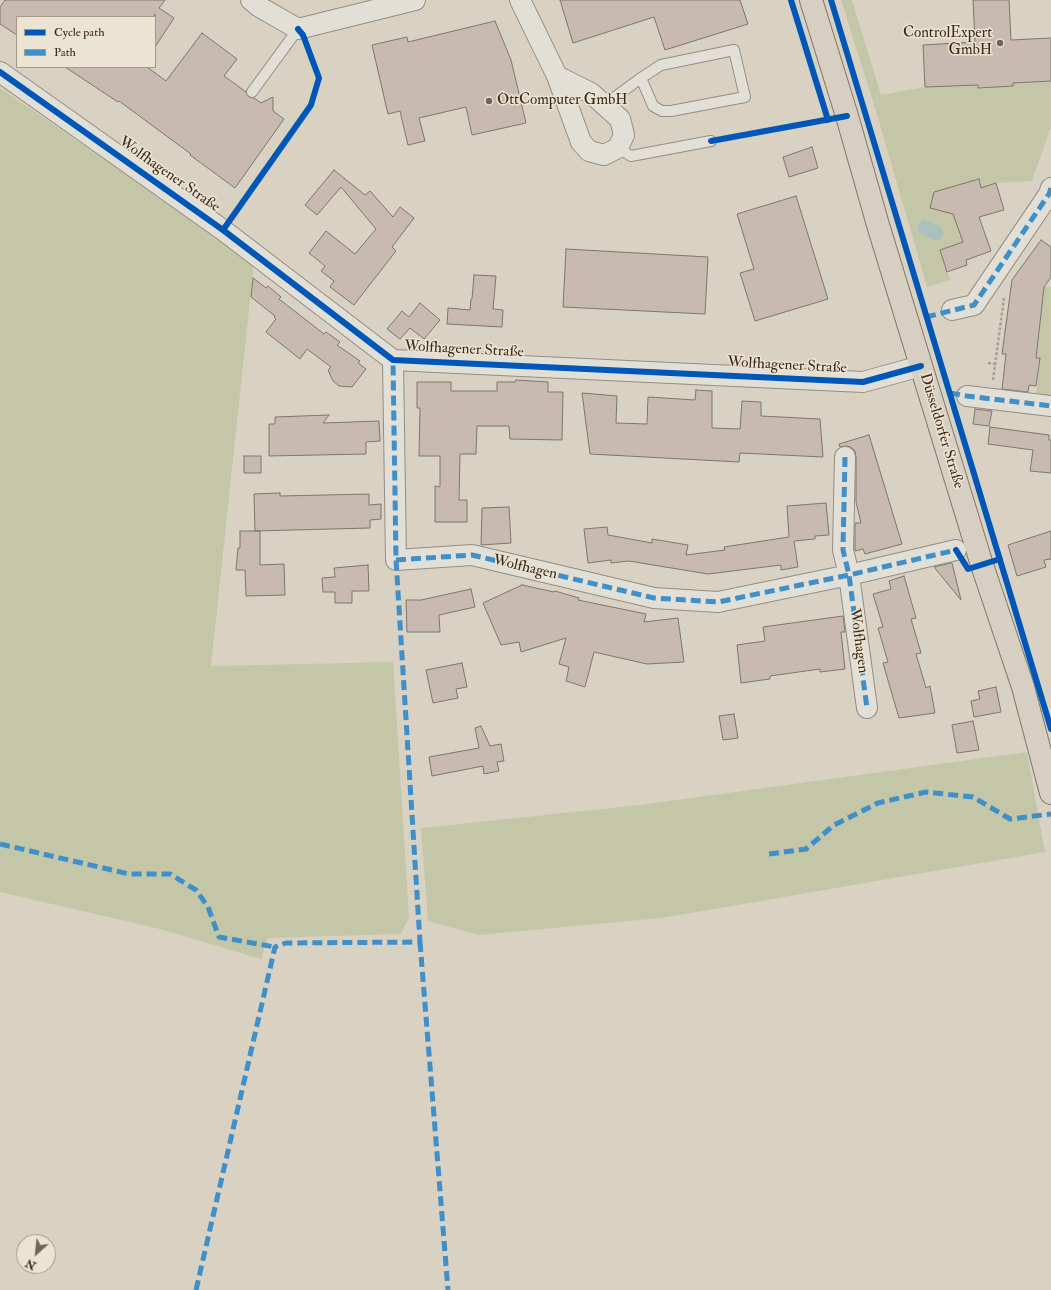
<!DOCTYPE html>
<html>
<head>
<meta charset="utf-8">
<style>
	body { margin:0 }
	#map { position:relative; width:1051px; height:1290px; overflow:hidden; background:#d9d2c3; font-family:"IM FELL Double Pica",serif }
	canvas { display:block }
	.legend { position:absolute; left:16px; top:16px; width:140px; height:52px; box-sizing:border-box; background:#ece4d2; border:1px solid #a69988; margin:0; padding:5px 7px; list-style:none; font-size:12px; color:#3e281a }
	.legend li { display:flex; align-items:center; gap:8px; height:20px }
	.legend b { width:20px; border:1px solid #a69988 }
	.north { position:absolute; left:16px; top:1234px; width:40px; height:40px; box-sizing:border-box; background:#ece4d2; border:1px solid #a69988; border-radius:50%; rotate:207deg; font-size:11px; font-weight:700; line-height:16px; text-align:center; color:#3e281a }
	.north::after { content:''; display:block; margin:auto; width:14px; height:18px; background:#746455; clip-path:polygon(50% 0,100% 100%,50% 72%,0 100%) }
</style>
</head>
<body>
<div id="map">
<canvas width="1051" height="1290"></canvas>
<ul class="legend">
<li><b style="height:5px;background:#0057b8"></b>Cycle path</li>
<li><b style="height:5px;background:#3f8fc9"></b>Path</li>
</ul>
<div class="north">N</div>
</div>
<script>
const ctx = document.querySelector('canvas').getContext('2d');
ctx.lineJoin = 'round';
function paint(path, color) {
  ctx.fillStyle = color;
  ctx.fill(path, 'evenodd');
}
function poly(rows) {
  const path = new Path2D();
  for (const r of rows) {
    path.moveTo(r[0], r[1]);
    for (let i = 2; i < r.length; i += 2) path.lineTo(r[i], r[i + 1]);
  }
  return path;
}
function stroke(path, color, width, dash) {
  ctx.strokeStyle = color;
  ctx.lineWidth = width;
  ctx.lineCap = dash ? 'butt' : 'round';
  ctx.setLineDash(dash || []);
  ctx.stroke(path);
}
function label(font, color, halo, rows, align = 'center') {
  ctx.font = font + ' "IM FELL Double Pica",serif';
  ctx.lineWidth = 3;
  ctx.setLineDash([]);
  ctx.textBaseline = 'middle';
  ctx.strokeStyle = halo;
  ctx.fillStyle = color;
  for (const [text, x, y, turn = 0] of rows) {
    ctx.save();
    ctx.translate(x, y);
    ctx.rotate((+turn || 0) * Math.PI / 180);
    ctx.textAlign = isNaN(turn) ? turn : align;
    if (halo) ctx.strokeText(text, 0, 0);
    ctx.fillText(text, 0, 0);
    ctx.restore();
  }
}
paint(poly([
	[841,0,852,0,881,95,925,87,977,85,978,88,1013,86,1013,83,1051,81,1051,127,1032,181,996,183,981,188,979,180,963,242,940,250,950,280,927,287,876,111],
	[0,88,254,262,211,666,393,662,409,918,401,934,268,938,261,959,160,929,0,892],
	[1014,283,1051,287,1051,397,1036,395,1040,359,1036,358,1042,303,1026,300],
	[1027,752,1045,852,662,918,479,935,428,921,421,828,640,805]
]), '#c4c7a7');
paint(poly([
	[923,220,931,222,941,228,943,233,942,237,937,241,926,237,918,231,918,225]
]), '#aac0ba');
const building = poly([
	[5,0,165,0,159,8,174,18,155,47,155,14,153,17,17,17,17,35,0,24,0,7,5,0],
	[560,0,740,0,748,24,665,50,654,17,573,43,560,0],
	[973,0,1009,0,1011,40,1051,38,1051,81,1013,83,1013,86,978,88,978,85,925,87,923,45,975,42,973,0],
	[495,21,511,60,526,123,472,135,466,107,419,118,425,141,408,145,400,111,388,114,372,45,407,37,408,42,495,21],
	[202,33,237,59,224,76,246,92,249,97,254,98,261,103,273,97,273,111,284,119,235,188,190,155,191,154,119,101,118,102,65,67,147,67,166,81,202,33],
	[812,147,818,168,789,177,783,157,812,147],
	[334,170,365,195,370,191,393,217,400,207,414,218,392,247,396,251,354,305,330,287,334,281,321,271,325,266,309,253,326,231,355,254,376,229,341,187,317,215,305,205,334,170],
	[979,179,981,188,996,183,1004,210,979,217,991,251,966,260,967,265,947,272,940,250,963,242,953,214,930,208,934,192,979,179],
	[796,196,828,299,755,321,740,273,754,269,737,214,796,196],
	[1041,240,1051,247,1051,277,1044,287,1036,358,1040,358,1036,386,1029,385,1028,392,1002,389,1006,354,1002,354,1012,280,1041,240],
	[566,249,708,257,705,314,563,307,566,249],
	[474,275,496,276,493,309,503,310,502,327,447,324,448,308,470,310,471,299,472,299,474,275],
	[253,278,266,288,268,286,281,297,279,299,324,334,326,332,340,342,337,345,360,361,358,363,366,369,352,387,339,386,333,381,328,370,331,367,307,349,300,359,266,332,276,319,274,317,275,316,251,297,253,278],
	[420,303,440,320,424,339,410,328,400,339,387,329,402,311,409,317,420,303],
	[516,380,548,382,548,392,563,392,562,440,510,439,509,426,477,426,476,454,460,454,459,500,467,500,467,522,435,522,435,486,440,487,440,456,419,456,420,408,417,408,417,382,451,382,451,391,497,391,497,382,515,382,516,380],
	[696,390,712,391,712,428,740,429,742,401,761,402,761,416,820,419,823,457,740,453,739,462,590,454,582,393,617,396,616,423,647,424,648,397,695,400,696,390],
	[975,409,992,411,989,426,973,424,975,409],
	[329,415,323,423,379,421,380,441,366,442,366,454,269,456,269,424,275,424,275,417,329,415],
	[990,427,1049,435,1049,440,1051,440,1051,473,1030,471,1033,450,988,444,990,427],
	[869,435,902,544,865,554,863,549,855,551,855,523,861,523,856,502,856,457,855,451,851,447,846,446,840,447,839,444,869,435],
	[244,456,261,456,261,473,244,473,244,456],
	[280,493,280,496,369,494,369,505,381,504,381,519,370,520,370,528,255,531,254,494,280,493],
	[826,503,829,535,815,536,815,539,794,541,798,567,781,570,781,565,708,574,629,561,611,563,611,560,588,563,584,529,607,527,608,535,652,543,652,539,688,545,686,555,725,550,724,547,789,537,787,506,826,503],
	[509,507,511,543,481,545,482,508,509,507],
	[240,531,260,531,260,565,284,564,285,595,246,596,245,570,236,570,238,548,240,548,240,531],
	[1051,531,1051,559,1044,560,1046,567,1017,576,1008,545,1051,531],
	[951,563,952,563,961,600,934,567,951,563],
	[368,565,369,591,352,591,352,603,335,603,335,592,323,592,322,578,335,577,334,568,368,565],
	[904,576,916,618,911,619,921,653,916,654,926,688,930,686,935,713,899,718,883,663,888,662,878,628,883,627,873,594,891,589,889,581,904,576],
	[522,585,554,592,555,591,579,598,578,600,646,614,644,622,678,618,684,662,647,664,594,652,585,687,566,681,569,667,559,664,566,638,521,652,519,642,501,645,483,603,522,585],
	[471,589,475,607,439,615,440,632,407,632,406,600,421,600,471,589],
	[843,616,845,632,841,632,845,669,820,672,820,669,770,676,770,679,741,683,737,645,765,641,763,627,843,616],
	[462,663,467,687,456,689,458,698,433,703,426,670,462,663],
	[996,687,1001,712,974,717,971,701,980,699,978,691,996,687],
	[734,714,738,738,723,740,719,716,734,714],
	[973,721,979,750,957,753,952,725,973,721],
	[481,726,490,746,501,744,504,761,497,762,499,771,484,774,483,766,432,776,429,757,479,748,475,728,481,726]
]);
paint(building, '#c8bab1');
stroke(building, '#7d766d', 1);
const service = poly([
	[252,92,298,29],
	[606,106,615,97,641,78,661,65,734,50,745,97,671,111,662,111,653,106,641,78],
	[618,148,631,156,711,141]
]);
const minor = poly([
	[251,0,258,6,298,29,415,0],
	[520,0,557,76,581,142,589,151,604,155,618,148,624,135,620,119,591,93,557,76],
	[0,72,223,230,393,360,863,382,921,366],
	[952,310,974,305,1049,194,1051,188],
	[393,360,396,560,472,555,654,598,718,602,849,575,956,550],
	[967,396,1051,406],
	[845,457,843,550,849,575,867,708]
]);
const primary = poly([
	[811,0,847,116,878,225,982,565,1023,687,1051,793]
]);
stroke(service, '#948d83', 12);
stroke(minor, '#948d83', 22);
stroke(primary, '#7d766d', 24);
stroke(poly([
	[988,363,995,364],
	[993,380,1004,298]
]), '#a5a199', 2.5, [3, 2]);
stroke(service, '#e2dfd7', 10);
stroke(minor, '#e2dfd7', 20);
stroke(primary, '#d6cfc2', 22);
stroke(poly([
	[926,317,974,305,1049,194,1051,188],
	[950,393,967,396,1051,406],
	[845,457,843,550,849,575,867,708],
	[396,560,472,555,654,598,718,602,849,575,956,550],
	[0,844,129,874,170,874,196,890,208,907,219,937,275,947],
	[769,854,806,849,834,825,878,803,926,792,973,797,1010,819,1051,814],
	[420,942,448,1290],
	[196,1290,275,947,286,943,420,942,396,560,393,360]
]), '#3f8fc9', 5, [10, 5]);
stroke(poly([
	[791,0,828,120],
	[831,0,1051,729],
	[0,72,223,230,393,360,863,382,921,366],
	[711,141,847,116],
	[223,230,311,105,319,78,303,35,298,29],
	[956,550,968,569,1000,559]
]), '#0057b8', 6);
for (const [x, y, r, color] of [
	[1000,43,4,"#746455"],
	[489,101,4,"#746455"]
]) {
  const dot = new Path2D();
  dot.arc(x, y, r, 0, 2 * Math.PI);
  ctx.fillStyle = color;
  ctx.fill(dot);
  stroke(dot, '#ece4d2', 1.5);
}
label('15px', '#3e281a', '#ece4d2', [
	["ControlExpert",992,34],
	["GmbH",992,51],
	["OttComputer GmbH",497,101,"left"]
], 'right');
label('15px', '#3e281a', '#ece4d2', [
	["Wolfhagener Straße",169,175,35],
	["Wolfhagener Straße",464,350,3],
	["Wolfhagener Straße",787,366,3],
	["Düsseldorfer Straße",941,431,73],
	["Wolfhagen",525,568,13],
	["Wolfhagen",858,641,82]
]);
</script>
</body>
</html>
